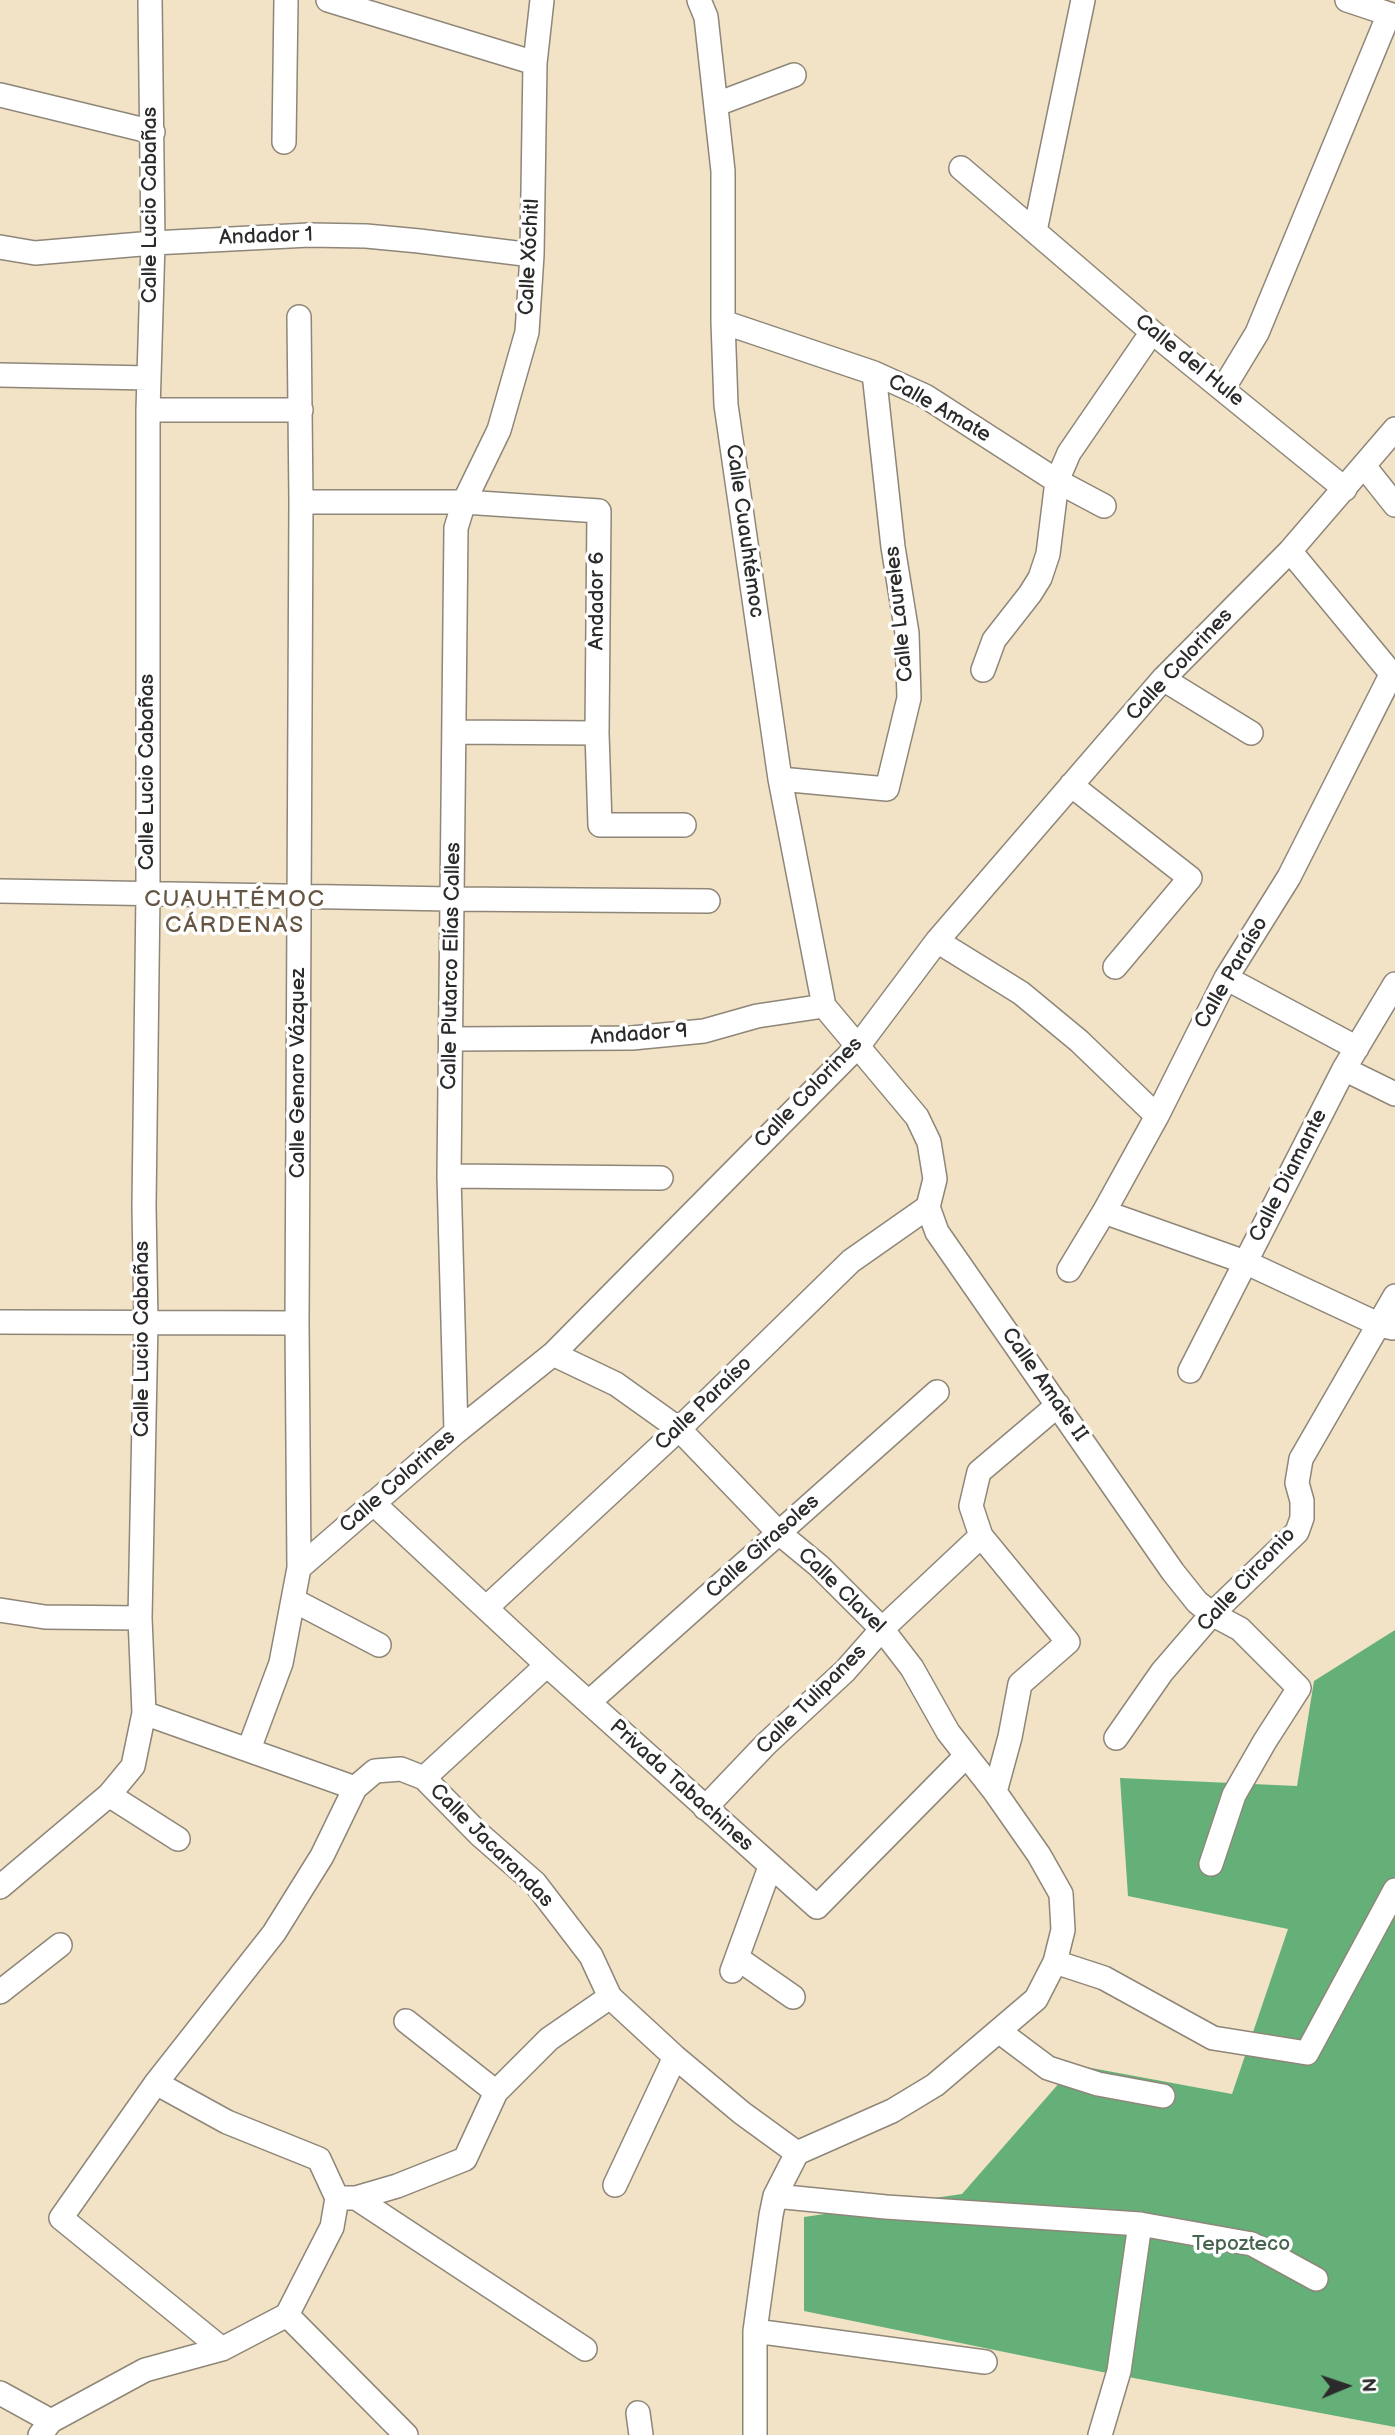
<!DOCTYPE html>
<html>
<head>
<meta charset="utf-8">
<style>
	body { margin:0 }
	#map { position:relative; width:1395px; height:2435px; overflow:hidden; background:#f2e2c6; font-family:"Balsamiq Sans",sans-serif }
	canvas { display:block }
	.north { position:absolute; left:1311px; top:2351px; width:70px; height:70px; -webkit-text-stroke:5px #fff; paint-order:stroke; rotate:88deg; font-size:19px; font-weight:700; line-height:28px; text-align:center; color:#2b2b2b }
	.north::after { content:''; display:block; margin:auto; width:24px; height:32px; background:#2b2b2b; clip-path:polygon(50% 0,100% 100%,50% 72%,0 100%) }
</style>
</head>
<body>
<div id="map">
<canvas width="1395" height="2435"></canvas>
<div class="north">N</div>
</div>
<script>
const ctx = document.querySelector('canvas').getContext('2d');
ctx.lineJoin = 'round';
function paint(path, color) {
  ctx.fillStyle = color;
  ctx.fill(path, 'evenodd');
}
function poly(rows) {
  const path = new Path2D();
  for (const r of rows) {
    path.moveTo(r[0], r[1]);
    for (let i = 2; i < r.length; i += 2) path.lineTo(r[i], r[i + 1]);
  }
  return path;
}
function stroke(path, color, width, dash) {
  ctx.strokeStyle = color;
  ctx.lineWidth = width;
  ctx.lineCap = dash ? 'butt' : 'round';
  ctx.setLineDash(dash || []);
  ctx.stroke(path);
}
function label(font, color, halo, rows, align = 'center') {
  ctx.font = font + ' "Balsamiq Sans",sans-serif';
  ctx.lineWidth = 7;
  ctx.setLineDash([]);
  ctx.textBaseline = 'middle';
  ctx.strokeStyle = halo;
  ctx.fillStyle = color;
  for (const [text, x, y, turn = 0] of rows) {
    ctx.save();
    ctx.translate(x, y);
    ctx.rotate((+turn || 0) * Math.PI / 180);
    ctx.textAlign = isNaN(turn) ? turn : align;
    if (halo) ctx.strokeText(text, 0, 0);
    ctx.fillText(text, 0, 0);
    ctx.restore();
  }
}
paint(poly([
	[1395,1630,1395,2427,1107,2373,804,2311,804,2217,962,2194,1075,2065,1232,2094,1288,1929,1128,1896,1120,1778,1297,1786,1314,1681]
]), '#65b079');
const minor = poly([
	[328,0,535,63],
	[699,0,706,17,723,171,723,322,726,405,780,779,824,1006,917,1117,929,1142,935,1179,928,1207,937,1232,1173,1572,1197,1602,1212,1614,1240,1629,1299,1688,1265,1741,1234,1795,1211,1864],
	[1347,0,1395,16],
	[0,95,153,132],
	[717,104,794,75],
	[284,142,286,0],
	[961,168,1152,332,1345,489],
	[1035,231,1083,0],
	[0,247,35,253,153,243,309,235,366,236,419,241,532,255],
	[723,322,874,373,925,396,1057,481,1104,506],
	[0,375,149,378],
	[1223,389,1257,333,1389,14],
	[148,410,301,410],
	[1364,466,1395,505],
	[301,502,464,502,599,511,597,733,600,825,684,825],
	[1290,551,1395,678],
	[983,670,994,640,1030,594,1040,578,1048,554,1057,481,1069,453,1152,332],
	[1163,679,1251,733],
	[455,732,597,733],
	[780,779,887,789,909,698,907,633,893,547,874,373],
	[1071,785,1190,878,1115,967],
	[0,891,451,899,708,901],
	[937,941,1021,993,1079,1041,1157,1116],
	[1226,978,1357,1048],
	[452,1039,632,1038,704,1031,757,1016,824,1006],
	[1344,1069,1395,1094],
	[449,1176,661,1178],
	[1104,1212,1245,1262,1380,1325,1393,1328],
	[1069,1270,1104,1212,1157,1116,1226,978,1289,877,1391,675],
	[0,1322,297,1323],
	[553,1354,616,1384,679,1429,779,1533,819,1566,882,1629,912,1668,948,1732,995,1792,1039,1855,1061,1894,1063,1930,1055,1962,1036,1999,935,2085,892,2111,797,2153],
	[1190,1371,1344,1069,1395,984],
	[456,1432,449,1176,456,528,464,502,499,430,527,332,532,255,535,63,542,0],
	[373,1503,547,1665,817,1907,965,1757],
	[299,1568,456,1432,553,1354,859,1045,937,941,1163,679,1290,551,1395,429],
	[293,1600,379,1645],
	[486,1608,679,1429,851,1261,928,1207],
	[0,1610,45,1617,140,1618],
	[589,1702,937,1392],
	[144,1713,355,1788],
	[1116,1738,1162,1672,1212,1614,1297,1532,1302,1518,1302,1501,1297,1483,1301,1459,1395,1296],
	[249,1749,281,1663,299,1568,297,1323,301,502,299,317],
	[424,1778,547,1665],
	[995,1792,1010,1737,1020,1684,1068,1642,981,1536,971,1506,979,1472,1058,1405],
	[109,1795,178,1839],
	[705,1808,766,1744,845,1671,882,1629,981,1536],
	[0,1887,109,1795,133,1766,144,1713,140,1618,146,1323,144,1206,148,893,148,410,153,243,150,0],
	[737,1958,793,1997],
	[1055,1962,1104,1978,1213,2038,1307,2053,1395,1890],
	[732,1971,770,1867],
	[0,1992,60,1945],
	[406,2021,496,2092],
	[1000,2032,1048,2068,1098,2084,1163,2096],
	[156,2083,227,2122,319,2159,337,2198],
	[615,2185,675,2057],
	[775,2196,886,2207,1140,2224,1252,2244,1316,2279],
	[337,2198,356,2198,397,2186,465,2159,496,2092,549,2039,610,1997],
	[356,2198,585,2349],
	[287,2315,406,2435],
	[755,2331,985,2362],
	[222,2349,61,2218,156,2083,274,1933,322,1856,355,1788,375,1771,401,1769,424,1778,479,1834,535,1883,591,1956,610,1997,675,2057,742,2113,797,2153],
	[0,2393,51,2421],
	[638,2413,641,2435],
	[40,2435,51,2421,145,2370,222,2349,287,2315,332,2227,337,2198],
	[755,2435,755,2331,771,2215,775,2196,797,2153],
	[1100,2435,1119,2371,1140,2224]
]);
stroke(minor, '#8e8678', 26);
stroke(minor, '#fff', 23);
label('21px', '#2b2b2b', '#fff', [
	["Calle Lucio Cabañas",151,205,-90],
	["Andador 1",266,237,-2],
	["Calle Xóchitl",530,257,-87],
	["Calle del Hule",1189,361,39],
	["Calle Amate",939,409,30],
	["Calle Cuauhtémoc",744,531,82],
	["Andador 6",598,601,-90],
	["Calle Laureles",900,614,-96],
	["Calle Colorines",1180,665,-47],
	["Calle Lucio Cabañas",148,772,-90],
	["Calle Plutarco Elías Calles",452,966,-89],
	["Calle Paraíso",1232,973,-60],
	["Andador 9",639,1035,-4],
	["Calle Genaro Vázquez",299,1073,-90],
	["Calle Colorines",809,1093,-46],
	["Calle Diamante",1289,1176,-63],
	["Calle Lucio Cabañas",143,1339,-90],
	["Calle Amate II",1044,1385,55],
	["Calle Paraíso",704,1404,-44],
	["Calle Colorines",398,1482,-41],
	["Calle Girasoles",763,1547,-42],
	["Calle Circonio",1247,1580,-47],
	["Calle Clavel",841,1591,44],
	["Calle Tulipanes",812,1700,-45],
	["Privada Tabachines",681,1786,42],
	["Calle Jacarandas",491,1846,45]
]);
label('21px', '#47644e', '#fff', [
	["Tepozteco",1241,2245]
]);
ctx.letterSpacing = '2px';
label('23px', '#665543', '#fff', [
	["CUAUHTÉMOC",235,900],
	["CÁRDENAS",235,926]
]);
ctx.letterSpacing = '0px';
</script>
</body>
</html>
